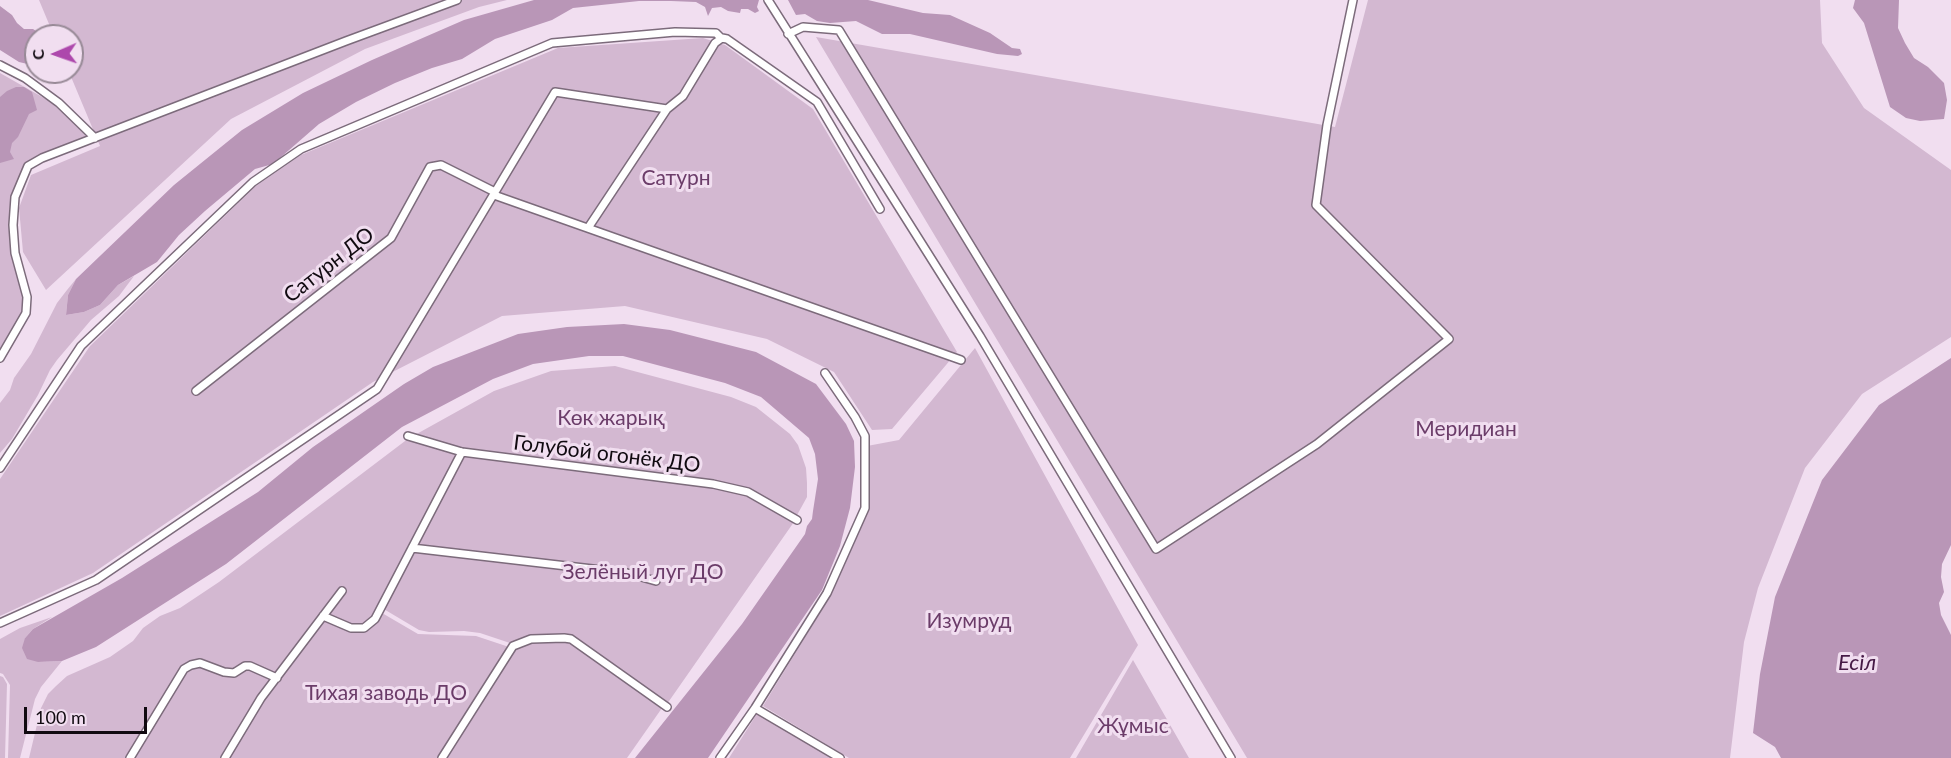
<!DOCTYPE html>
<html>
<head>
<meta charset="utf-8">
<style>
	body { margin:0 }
	#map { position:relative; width:1951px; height:758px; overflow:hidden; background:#f1def0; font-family:Lato,sans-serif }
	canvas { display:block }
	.north { position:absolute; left:24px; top:24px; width:60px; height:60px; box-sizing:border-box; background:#f1def0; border:2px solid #978996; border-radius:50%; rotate:268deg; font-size:16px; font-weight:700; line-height:24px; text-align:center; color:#100a10 }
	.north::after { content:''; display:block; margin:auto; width:21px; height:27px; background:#ad48ac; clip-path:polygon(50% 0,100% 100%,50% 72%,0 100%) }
	.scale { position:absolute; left:24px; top:707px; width:123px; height:27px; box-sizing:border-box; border:3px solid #100a10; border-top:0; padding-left:8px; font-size:18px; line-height:21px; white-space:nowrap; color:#100a10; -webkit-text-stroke:4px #f1def0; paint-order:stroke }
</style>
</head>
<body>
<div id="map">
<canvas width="1951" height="758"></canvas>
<div class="north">С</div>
<div class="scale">100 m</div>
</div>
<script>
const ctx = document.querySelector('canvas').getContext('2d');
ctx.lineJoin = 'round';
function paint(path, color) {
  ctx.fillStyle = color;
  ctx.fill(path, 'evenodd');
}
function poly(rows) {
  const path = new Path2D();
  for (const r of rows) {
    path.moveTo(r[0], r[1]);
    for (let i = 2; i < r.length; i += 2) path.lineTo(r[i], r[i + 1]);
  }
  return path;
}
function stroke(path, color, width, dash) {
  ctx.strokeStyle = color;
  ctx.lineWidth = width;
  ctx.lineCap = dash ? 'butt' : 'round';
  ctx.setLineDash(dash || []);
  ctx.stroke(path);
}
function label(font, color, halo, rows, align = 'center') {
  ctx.font = font + ' Lato,sans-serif';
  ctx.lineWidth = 6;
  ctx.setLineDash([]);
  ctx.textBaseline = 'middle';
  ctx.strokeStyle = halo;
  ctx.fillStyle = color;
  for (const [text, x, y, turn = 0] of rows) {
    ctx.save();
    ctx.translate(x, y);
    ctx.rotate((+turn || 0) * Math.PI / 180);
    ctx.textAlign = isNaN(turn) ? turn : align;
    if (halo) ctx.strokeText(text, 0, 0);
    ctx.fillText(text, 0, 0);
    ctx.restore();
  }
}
paint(poly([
	[39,0,507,0,479,7,365,49,231,119,46,290,23,252,19,208,31,175,100,146,69,72,72,72,72,36,54,36],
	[1368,0,1820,0,1822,43,1864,108,1951,170,1951,337,1862,394,1805,468,1758,588,1744,642,1730,758,1247,758,816,37,1335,127],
	[703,38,725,45,813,109,957,352,892,429,872,430,834,372,767,339,625,306,502,316,373,382,93,573,0,616,0,479,90,346,256,186,301,155,558,48],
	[0,73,51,102,87,137,25,164,10,210,12,254,23,297,22,313,0,352],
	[134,276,119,296,91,320,57,360,50,370,38,395,12,439,0,453,0,403,10,390,14,378,31,354,57,303,67,290,76,279,68,295,66,315,84,312,100,305,118,285],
	[975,348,1138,645,1070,758,849,758,763,706,829,598,869,508,867,446,899,440],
	[615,366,731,397,756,407,790,434,798,445,806,468,807,483,807,497,796,517,747,490,463,450,413,436,494,391,551,371],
	[409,438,459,454,373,616,363,625,353,625,322,612,261,692,221,758,29,758,41,708,48,694,56,686,67,676,110,657,133,641,143,628,160,616,180,608,219,582],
	[463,455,715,486,747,493,796,519,667,704,572,638,513,644,480,633,464,631,429,632,419,630,382,608],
	[382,613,418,634,476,636,509,647,532,642,563,640,570,643,662,708,627,758,228,758,267,695,324,620,350,631,365,631,375,624],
	[52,617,33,629,25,638,38,662,62,661,41,687,35,699,20,758,8,758,10,685,3,674,0,673,0,639,20,628],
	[1133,660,1189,758,1076,758],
	[0,676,3,677,7,684,5,758,0,758],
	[760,709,841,758,729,758]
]), '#d3b8d1');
paint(poly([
	[534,0,759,0,757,7,759,11,755,13,748,9,741,9,740,13,728,11,721,7,712,8,708,16,705,7,696,2,671,1,639,1,573,8,552,20,495,39,462,59,432,68,395,83,356,102,319,124,273,164,255,169,205,211,179,235,157,262,118,285,100,305,84,312,66,315,68,295,76,279,174,185,242,130,303,93,372,60,464,20],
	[788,0,868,0,923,13,950,15,990,33,1012,48,1020,49,1022,54,1018,56,997,54,910,34,882,34,856,21,830,23,817,21,805,14,796,15],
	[1855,0,1899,0,1898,28,1905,43,1914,58,1928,67,1944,83,1947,100,1944,119,1920,121,1906,118,1890,107,1864,23,1853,8],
	[0,6,12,15,17,23,24,29,33,29,44,36,36,36,36,66,19,62,0,50],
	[16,87,24,87,32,92,37,110,29,114,18,137,12,143,10,152,14,159,0,163,0,97,7,91],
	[624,324,670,330,756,352,816,384,846,424,854,441,855,467,850,508,840,546,822,590,708,758,635,758,742,624,805,534,807,526,812,519,813,511,818,479,815,454,809,438,761,397,725,383,623,356,589,356,533,364,493,379,402,427,226,564,96,647,62,661,38,662,27,659,22,648,25,638,33,629,122,578,258,492,313,447,404,384,433,367,518,334,567,327],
	[1951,358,1951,545,1942,564,1941,577,1944,592,1939,603,1941,615,1951,635,1951,758,1781,758,1775,747,1753,733,1760,674,1775,597,1822,480,1879,405]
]), '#b996b7');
const street = poly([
	[768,0,980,336,1231,758],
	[788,34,803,27,839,30,1156,549,1317,444,1449,339,1316,205,1327,125,1353,0],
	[0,65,25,78,59,103,95,138],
	[494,195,961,360],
	[588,228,667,109,683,96,715,43,722,38,727,39,817,102,880,209],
	[0,358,26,313,27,297,15,253,13,225,15,197,28,166,42,158,346,41,457,0],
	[196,391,391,238,430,167,441,165,495,192],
	[408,436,462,452,713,484,748,492,797,520],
	[0,468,81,346,253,182,301,149,552,43,675,32,716,33,721,38],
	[412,548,627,573,656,581],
	[323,616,351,628,364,628,375,619,462,452],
	[0,623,96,580,377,389,555,92,667,109],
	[755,708,840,758],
	[130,758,184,669,191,665,200,663,224,672,234,673,245,666,250,666,277,678],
	[225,758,261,698,342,591],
	[442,758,513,646,531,639,564,638,571,639,667,707],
	[720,758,755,708,827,593,865,508,865,436,855,417,825,373]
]);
stroke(street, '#7c6b7b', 10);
stroke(street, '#fff', 7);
label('21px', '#6b3c69', '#f1def0', [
	["Сатурн",676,178],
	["Көк жарық",611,418],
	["Меридиан",1466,429],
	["Зелёный луг ДО",643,572],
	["Изумруд",969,621],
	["Тихая заводь ДО",386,693],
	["Жұмыс",1133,726]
]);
label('21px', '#100a10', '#f1def0', [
	["Сатурн ДО",329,265,-38],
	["Голубой огонёк ДО",607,454,7]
]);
label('italic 22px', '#461a46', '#f1def0', [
	["Есіл",1857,663]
]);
</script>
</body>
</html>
